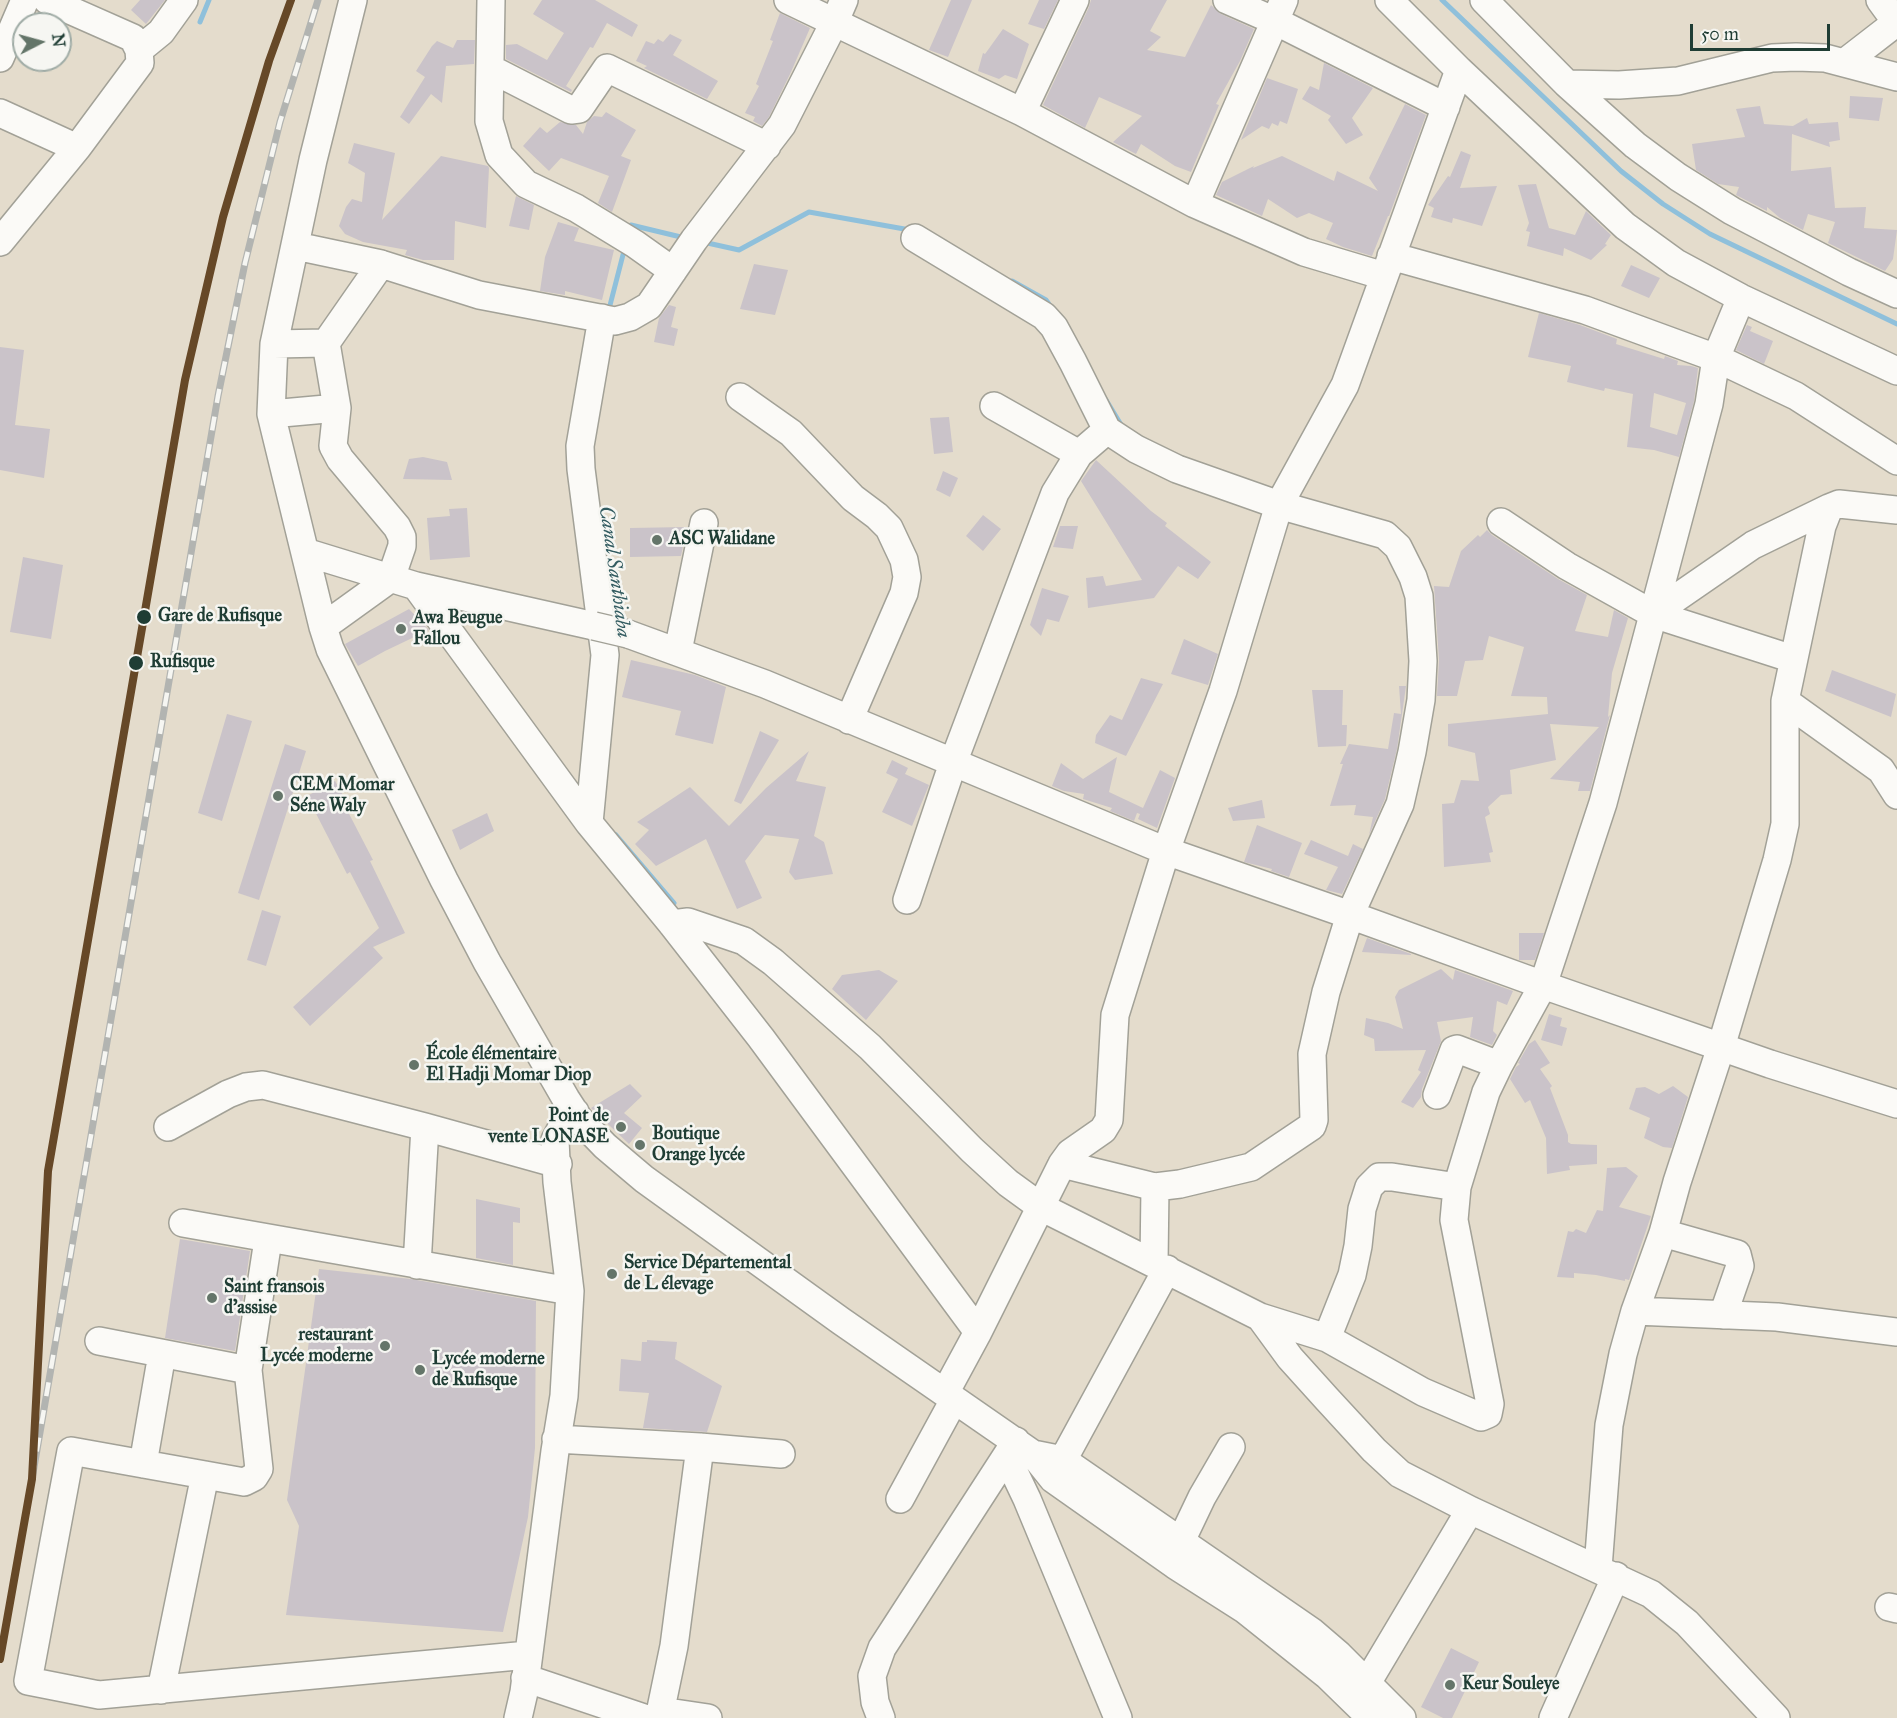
<!DOCTYPE html>
<html>
<head>
<meta charset="utf-8">
<style>
	body { margin:0 }
	#map { position:relative; width:1897px; height:1718px; overflow:hidden; background:#e4dccc; font-family:"IM FELL Great Primer",serif }
	canvas { display:block }
	.north { position:absolute; left:12px; top:12px; width:60px; height:60px; box-sizing:border-box; background:#f6f6f2; border:2px solid #a0aca6; border-radius:50%; rotate:84deg; font-size:16px; font-weight:700; line-height:24px; text-align:center; color:#1f3d34 }
	.north::after { content:''; display:block; margin:auto; width:21px; height:27px; background:#647569; clip-path:polygon(50% 0,100% 100%,50% 72%,0 100%) }
	.scale { position:absolute; left:1690px; top:24px; width:140px; height:27px; box-sizing:border-box; border:3px solid #1f3d34; border-top:0; padding-left:8px; font-size:18px; line-height:21px; white-space:nowrap; color:#1f3d34; -webkit-text-stroke:4px #f6f6f2; paint-order:stroke }
</style>
</head>
<body>
<div id="map">
<canvas width="1897" height="1718"></canvas>
<div class="north">N</div>
<div class="scale">50 m</div>
</div>
<script>
const ctx = document.querySelector('canvas').getContext('2d');
ctx.lineJoin = 'round';
function poly(rows) {
  const path = new Path2D();
  for (const r of rows) {
    path.moveTo(r[0], r[1]);
    for (let i = 2; i < r.length; i += 2) path.lineTo(r[i], r[i + 1]);
  }
  return path;
}
function stroke(path, color, width, dash) {
  ctx.strokeStyle = color;
  ctx.lineWidth = width;
  ctx.lineCap = dash ? 'butt' : 'round';
  ctx.setLineDash(dash || []);
  ctx.stroke(path);
}
function paint(path, color) {
  ctx.fillStyle = color;
  ctx.fill(path, 'evenodd');
}
function label(font, color, halo, rows, align = 'center') {
  ctx.font = font + ' "IM FELL Great Primer",serif';
  ctx.lineWidth = 5;
  ctx.setLineDash([]);
  ctx.textBaseline = 'middle';
  ctx.strokeStyle = halo;
  ctx.fillStyle = color;
  for (const [text, x, y, turn = 0] of rows) {
    ctx.save();
    ctx.translate(x, y);
    ctx.rotate((+turn || 0) * Math.PI / 180);
    ctx.textAlign = isNaN(turn) ? turn : align;
    if (halo) ctx.strokeText(text, 0, 0);
    ctx.fillText(text, 0, 0);
    ctx.restore();
  }
}
stroke(poly([
	[1442,0,1621,171,1663,204,1710,234,1897,324],
	[200,22,209,0],
	[629,232,631,225,685,238],
	[703,242,739,250,809,212,910,230],
	[1012,281,1046,300,1051,307],
	[608,313,625,247],
	[1106,400,1123,428],
	[616,835,674,903]
]), '#8fc0db', 5);
paint(poly([
	[140,0,165,0,146,24,131,10],
	[542,0,595,0,638,25,632,37,607,23,593,48,590,47,566,86,572,90,571,92,506,59,506,45,517,44,547,60,564,33,533,14],
	[951,0,972,0,948,57,929,50],
	[1039,0,1058,0,1044,29,1028,24],
	[1091,0,1167,0,1150,31,1161,37,1147,50,1185,57,1211,5,1221,14,1254,29,1240,61,1216,104,1219,105,1191,172,1175,166,1141,144,1136,154,1113,142,1142,116,1099,97,1085,128,1043,105,1089,7],
	[780,13,810,28,791,72,769,117,762,126,753,121,755,117,745,113,759,86,756,84,773,41,770,40],
	[1003,29,1029,44,1017,79,1005,75,999,79,978,71,983,53,985,54],
	[670,34,682,40,673,55,718,81,707,99,644,68,647,66,636,61,646,41,654,44,658,39,663,42],
	[457,40,475,40,474,64,446,66,442,103,431,94,409,124,400,117,425,77,416,71,432,46,437,41,453,48],
	[1324,63,1373,88,1352,118,1363,135,1346,144,1328,120,1331,116,1302,99,1310,86,1319,90],
	[1267,78,1298,89,1287,124,1280,121,1278,126,1272,123,1269,129,1262,126,1241,140],
	[1850,96,1883,98,1879,121,1849,118],
	[1405,104,1426,115,1389,216,1388,216,1372,256,1343,247,1326,239,1333,223,1309,213,1297,218,1268,199,1262,216,1216,195,1222,182,1254,166,1253,168,1282,156,1334,181,1337,171,1378,191,1369,178],
	[1760,106,1764,124,1793,126,1807,118,1809,124,1838,122,1840,140,1829,142,1830,147,1792,134,1791,171,1831,167,1835,208,1866,207,1864,228,1897,230,1893,259,1885,271,1828,243,1835,222,1808,214,1803,230,1780,218,1767,207,1767,211,1736,195,1739,187,1718,184,1696,170,1692,144,1745,137,1736,109],
	[606,112,636,130,621,156,631,160,612,212,598,203,609,176,561,158,549,171,523,146,540,127,547,133,560,122,576,125,583,134,587,122,594,116,602,117],
	[354,143,395,153,382,220,441,156,488,166,489,168,486,228,455,221,454,260,423,260,405,255,407,250,363,242,345,234,339,226,346,207,352,199,362,202,365,173,348,163],
	[1461,151,1471,155,1460,188,1497,186,1482,226,1453,218,1452,223,1431,217,1434,208,1428,205,1448,176,1450,177],
	[1536,184,1549,228,1575,235,1586,211,1611,235,1605,244,1607,245,1591,260,1564,248,1563,256,1527,246,1530,232,1526,231,1529,223,1518,185],
	[516,196,534,205,529,230,509,226],
	[558,222,579,228,574,241,614,250,602,300,565,291,565,295,540,291,545,257],
	[754,264,788,270,775,315,740,309],
	[1631,265,1660,278,1649,298,1621,286],
	[669,305,676,307,671,327,678,329,674,346,654,342,659,318],
	[1539,313,1580,325,1617,339,1616,344,1664,359,1665,356,1678,361,1677,365,1691,366,1698,368,1694,401,1679,457,1654,450,1627,447,1633,394,1605,388,1604,391,1567,382,1571,366,1528,357],
	[1654,393,1686,403,1677,435,1650,427],
	[1747,325,1752,327,1750,331,1773,341,1764,364,1736,350],
	[0,347,24,350,15,425,50,429,44,478,0,470],
	[949,417,953,452,934,454,930,418],
	[423,457,447,462,452,480,403,479,409,459],
	[1096,460,1151,511,1167,523,1165,526,1211,562,1198,579,1178,566,1154,598,1088,608,1086,578,1103,576,1106,586,1142,580,1081,481],
	[943,471,958,478,950,497,936,490],
	[467,508,470,557,430,560,427,518,450,516,449,509],
	[983,515,1001,529,983,551,966,536],
	[1060,526,1078,526,1073,549,1053,547],
	[687,527,681,556,630,557,630,528],
	[1487,530,1492,535,1558,579,1587,595,1575,631,1608,637,1614,610,1628,618,1612,673,1608,717,1610,715,1590,791,1578,791,1580,782,1550,779,1599,727,1550,724,1556,760,1510,770,1512,794,1501,795,1488,807,1490,814,1485,817,1493,852,1489,853,1491,862,1444,867,1442,804,1454,803,1461,780,1479,781,1475,753,1448,746,1448,724,1548,714,1547,697,1511,696,1524,647,1489,636,1483,660,1465,661,1457,696,1437,696,1439,660,1434,586,1449,587,1461,551,1478,535,1480,537],
	[23,557,63,565,51,639,10,632],
	[1042,588,1069,596,1059,622,1047,619,1041,636,1030,625],
	[409,609,429,630,385,651,358,666,345,644],
	[1184,639,1218,654,1208,685,1171,674],
	[631,660,695,675,726,687,713,744,675,735,681,711,622,697],
	[1832,670,1896,694,1891,717,1825,691],
	[1141,678,1163,684,1126,756,1095,743,1096,735,1110,715,1122,720],
	[1399,686,1406,686,1397,749,1385,799,1369,835,1373,817,1354,815,1356,805,1330,806,1343,764,1340,764,1349,744,1388,749,1394,713,1401,714],
	[1312,690,1343,690,1342,725,1347,725,1346,746,1318,747],
	[227,714,252,721,222,821,198,813],
	[760,731,779,740,741,804,734,801],
	[285,744,306,751,259,900,238,893],
	[809,751,796,781,826,787,814,836,824,842,833,874,795,880,789,872,799,839,765,835,745,861,762,898,737,909,706,839,656,866,635,844,649,830,637,822,690,787,729,826,766,788],
	[1117,757,1109,792,1143,808,1160,770,1175,778,1157,828,1138,819,1140,814,1137,813,1134,821,1110,811,1112,808,1083,799,1084,794,1064,791,1052,786,1061,763,1083,779],
	[892,760,908,768,905,774,929,785,912,826,882,812,898,779,886,773],
	[335,781,349,806,346,808,373,860,370,861,405,933,373,947,383,958,310,1026,293,1007,379,928,350,872,347,874,307,796],
	[1262,800,1265,818,1233,821,1228,808],
	[487,813,494,831,460,850,452,830],
	[1257,825,1302,843,1289,877,1271,871,1272,869,1244,862],
	[1311,840,1348,856,1353,844,1363,849,1342,894,1326,890,1338,867,1304,854],
	[262,910,281,916,266,966,247,960],
	[1519,933,1544,933,1535,960,1519,960],
	[1367,938,1411,954,1411,955,1362,952],
	[1441,969,1453,980,1455,970,1513,991,1507,1005,1497,1001,1493,1031,1497,1035,1492,1045,1470,1037,1473,1017,1437,1022,1441,1041,1422,1089,1421,1097,1413,1108,1401,1102,1421,1072,1418,1070,1426,1050,1375,1051,1374,1039,1364,1035,1366,1018,1388,1023,1403,1029,1395,997,1399,990],
	[879,970,898,981,866,1020,832,989,842,975],
	[1549,1014,1562,1018,1560,1026,1567,1028,1562,1046,1541,1040],
	[1535,1040,1550,1063,1540,1069,1552,1086,1550,1088,1568,1135,1568,1142,1571,1144,1597,1145,1597,1164,1569,1166,1570,1170,1547,1174,1546,1138,1530,1100,1525,1103,1510,1079,1516,1067,1520,1064,1518,1063,1529,1044],
	[630,1084,642,1096,624,1113,642,1128,629,1144,591,1108],
	[1673,1086,1688,1097,1672,1148,1663,1147,1644,1138,1650,1118,1629,1109,1636,1088,1645,1087,1659,1094],
	[1626,1167,1638,1176,1619,1207,1651,1216,1629,1280,1625,1279,1625,1281,1596,1275,1574,1273,1574,1278,1557,1277,1568,1231,1573,1232,1576,1229,1586,1233,1597,1210,1603,1211,1607,1168],
	[476,1199,520,1208,520,1223,513,1222,513,1265,476,1258],
	[180,1239,250,1251,235,1351,165,1338],
	[319,1269,411,1279,536,1301,535,1448,528,1517,503,1632,286,1615,299,1526,287,1500],
	[647,1340,677,1342,675,1359,722,1386,707,1432,643,1428,649,1393,619,1391,621,1359,641,1361,642,1342,647,1342],
	[1451,1648,1479,1662,1452,1718,1443,1718,1421,1707]
]), '#cac3c9');
const minor = poly([
	[353,0,313,160,274,344,271,414,323,627,330,649,444,880,487,962,566,1099,579,1119,605,1146,644,1179,841,1321,1033,1454,1053,1479,1175,1565,1244,1609,1328,1676,1371,1718],
	[491,0,489,121,499,155,526,184,576,208,635,244,673,271],
	[788,0,1022,112,1195,204,1304,252,1384,276],
	[1227,0,1275,21,1446,107],
	[1389,0,1459,70,1625,226,1676,263,1741,298,1897,371],
	[1484,0,1567,84,1635,145,1678,177,1732,211,1849,272,1897,294],
	[1880,0,1896,22],
	[139,50,161,32,184,0],
	[0,58,25,0],
	[1844,63,1897,22],
	[491,69,571,110,579,109,607,68,767,146],
	[1567,84,1619,85,1678,81,1772,58,1796,57,1825,58,1897,77],
	[1022,112,1075,0],
	[0,113,77,148],
	[1195,204,1284,0],
	[915,238,1044,316,1054,327,1073,362,1107,430,1136,449,1177,469,1279,505,1385,535,1398,547,1413,577,1419,596,1423,661,1421,700,1412,752,1400,804,1350,915,1326,992,1312,1054,1314,1120,1312,1126,1251,1167,1180,1184,1155,1187,1062,1164],
	[0,242,77,148,140,63,139,50,133,38,47,0],
	[296,246,381,264,479,295,615,321,630,317,649,306,694,240,782,125,835,21,844,0],
	[1391,256,1585,310,1716,358,1796,396,1897,461],
	[274,344,326,343,381,264],
	[740,397,791,433,853,498,877,516,889,528,904,560,907,577,904,593,849,720],
	[994,406,1079,454],
	[271,414,337,408,326,343],
	[1501,522,1567,566,1653,614,1793,659],
	[305,552,416,586,594,626],
	[416,586,589,823,672,924,761,1038,978,1332],
	[1653,614,1753,545,1829,508],
	[323,627,391,578,402,546,402,537,397,527,340,459,333,446,337,408],
	[628,634,765,684,1166,851,1350,915,1543,985,1770,1064,1897,1104],
	[678,651,704,523],
	[1785,701,1881,770,1897,795],
	[589,823,605,655,581,469,580,446,602,318],
	[907,900,953,763,1055,493,1079,454,1107,430],
	[672,924,688,922,744,941,773,962,870,1047,972,1150,1008,1183,1041,1207,1260,1317,1290,1358,1327,1399,1374,1450,1400,1474,1470,1510,1651,1594,1687,1623,1776,1718],
	[1437,1095,1454,1050,1457,1049,1499,1065],
	[168,1127,228,1094,246,1087,263,1085,425,1127,558,1164],
	[183,1223,570,1291],
	[1663,1233,1737,1254,1740,1266,1723,1315],
	[268,1240,248,1370,259,1469,254,1477,244,1482,71,1451,28,1681,99,1695,528,1655],
	[1154,1263,1155,1187],
	[417,1265,425,1127],
	[1635,1311,1777,1317,1897,1332],
	[1260,1317,1327,1338,1352,1275,1358,1246,1362,1209,1369,1187,1379,1177,1392,1177,1457,1187],
	[1327,1338,1423,1392,1481,1417,1488,1414,1490,1404,1454,1220,1457,1187,1486,1092,1499,1065,1543,985,1603,803,1709,404,1716,358,1741,298],
	[99,1341,248,1370],
	[945,1393,978,1332,1062,1164,1070,1153,1103,1130,1109,1120,1115,1015,1166,851,1223,691,1279,505,1345,385,1459,70],
	[556,1439,700,1447,781,1454],
	[1033,1454,1063,1460,1311,1631,1339,1655,1402,1718],
	[1007,1457,1027,1499,1118,1718],
	[1063,1460,1167,1269],
	[143,1464,162,1354],
	[900,1499,954,1400],
	[1181,1541,1202,1497,1231,1447],
	[1598,1568,1609,1425,1623,1354,1635,1311,1663,1233,1677,1182,1721,1047,1777,860,1785,824,1785,701,1822,526,1829,508,1839,504,1897,510],
	[1889,1607,1897,1609],
	[525,1678,644,1718],
	[1367,1683,1470,1510],
	[161,1690,205,1475],
	[661,1711,708,1718],
	[518,1718,524,1692,555,1451,564,1396,570,1291,557,1182,555,1140,561,1129,575,1112],
	[659,1718,674,1646,700,1447],
	[881,1718,875,1702,872,1676,882,1648,1016,1441],
	[1553,1718,1616,1576]
]);
stroke(minor, '#a2a197', 30);
stroke(minor, '#fbfaf7', 27);
const rail = poly([
	[32,1479,218,396,245,263,280,122,318,0]
]);
stroke(rail, '#b2b4b1', 7);
stroke(rail, '#f6f6f2', 4.5, [14]);
const minorBridge = poly([
	[594,626,628,634]
]);
stroke(minorBridge, '#a2a197', 30, []);
stroke(minorBridge, '#fbfaf7', 27);
stroke(poly([
	[0,1659,32,1479,48,1171,185,380,223,217,269,61,291,0]
]), '#664827', 8);
for (const [x, y, r, color] of [
	[657,540,6,"#647569"],
	[144,617,8,"#1f3d34"],
	[401,629,6,"#647569"],
	[136,663,8,"#1f3d34"],
	[278,796,6,"#647569"],
	[414,1065,6,"#647569"],
	[621,1127,6,"#647569"],
	[640,1145,6,"#647569"],
	[612,1274,6,"#647569"],
	[212,1298,6,"#647569"],
	[385,1346,6,"#647569"],
	[420,1370,6,"#647569"],
	[1450,1685,6,"#647569"]
]) {
  const dot = new Path2D();
  dot.arc(x, y, r, 0, 2 * Math.PI);
  ctx.fillStyle = color;
  ctx.fill(dot);
  stroke(dot, '#f6f6f2', 2);
}
label('bold 18px', '#1f3d34', '#f6f6f2', [
	["ASC Walidane",669,540],
	["Awa Beugue",413,619],
	["Fallou",413,640],
	["CEM Momar",290,786],
	["Séne Waly",290,807],
	["École élémentaire",426,1055],
	["El Hadji Momar Diop",426,1076],
	["Point de",609,1117,"right"],
	["vente LONASE",609,1138,"right"],
	["Boutique",652,1135],
	["Orange lycée",652,1156],
	["Service Départemental",624,1264],
	["de L élevage",624,1285],
	["Saint fransois",224,1288],
	["d'assise",224,1309],
	["restaurant",373,1336,"right"],
	["Lycée moderne",373,1357,"right"],
	["Lycée moderne",432,1360],
	["de Rufisque",432,1381],
	["Keur Souleye",1462,1685]
], 'left');
label('bold 18px', '#1f3d34', '#f6f6f2', [
	["Gare de Rufisque",158,617],
	["Rufisque",150,663]
], 'left');
label('italic 20px', '#325b60', '#f6f6f2', [
	["Canal Santhiaba",614,572,82]
]);
</script>
</body>
</html>
